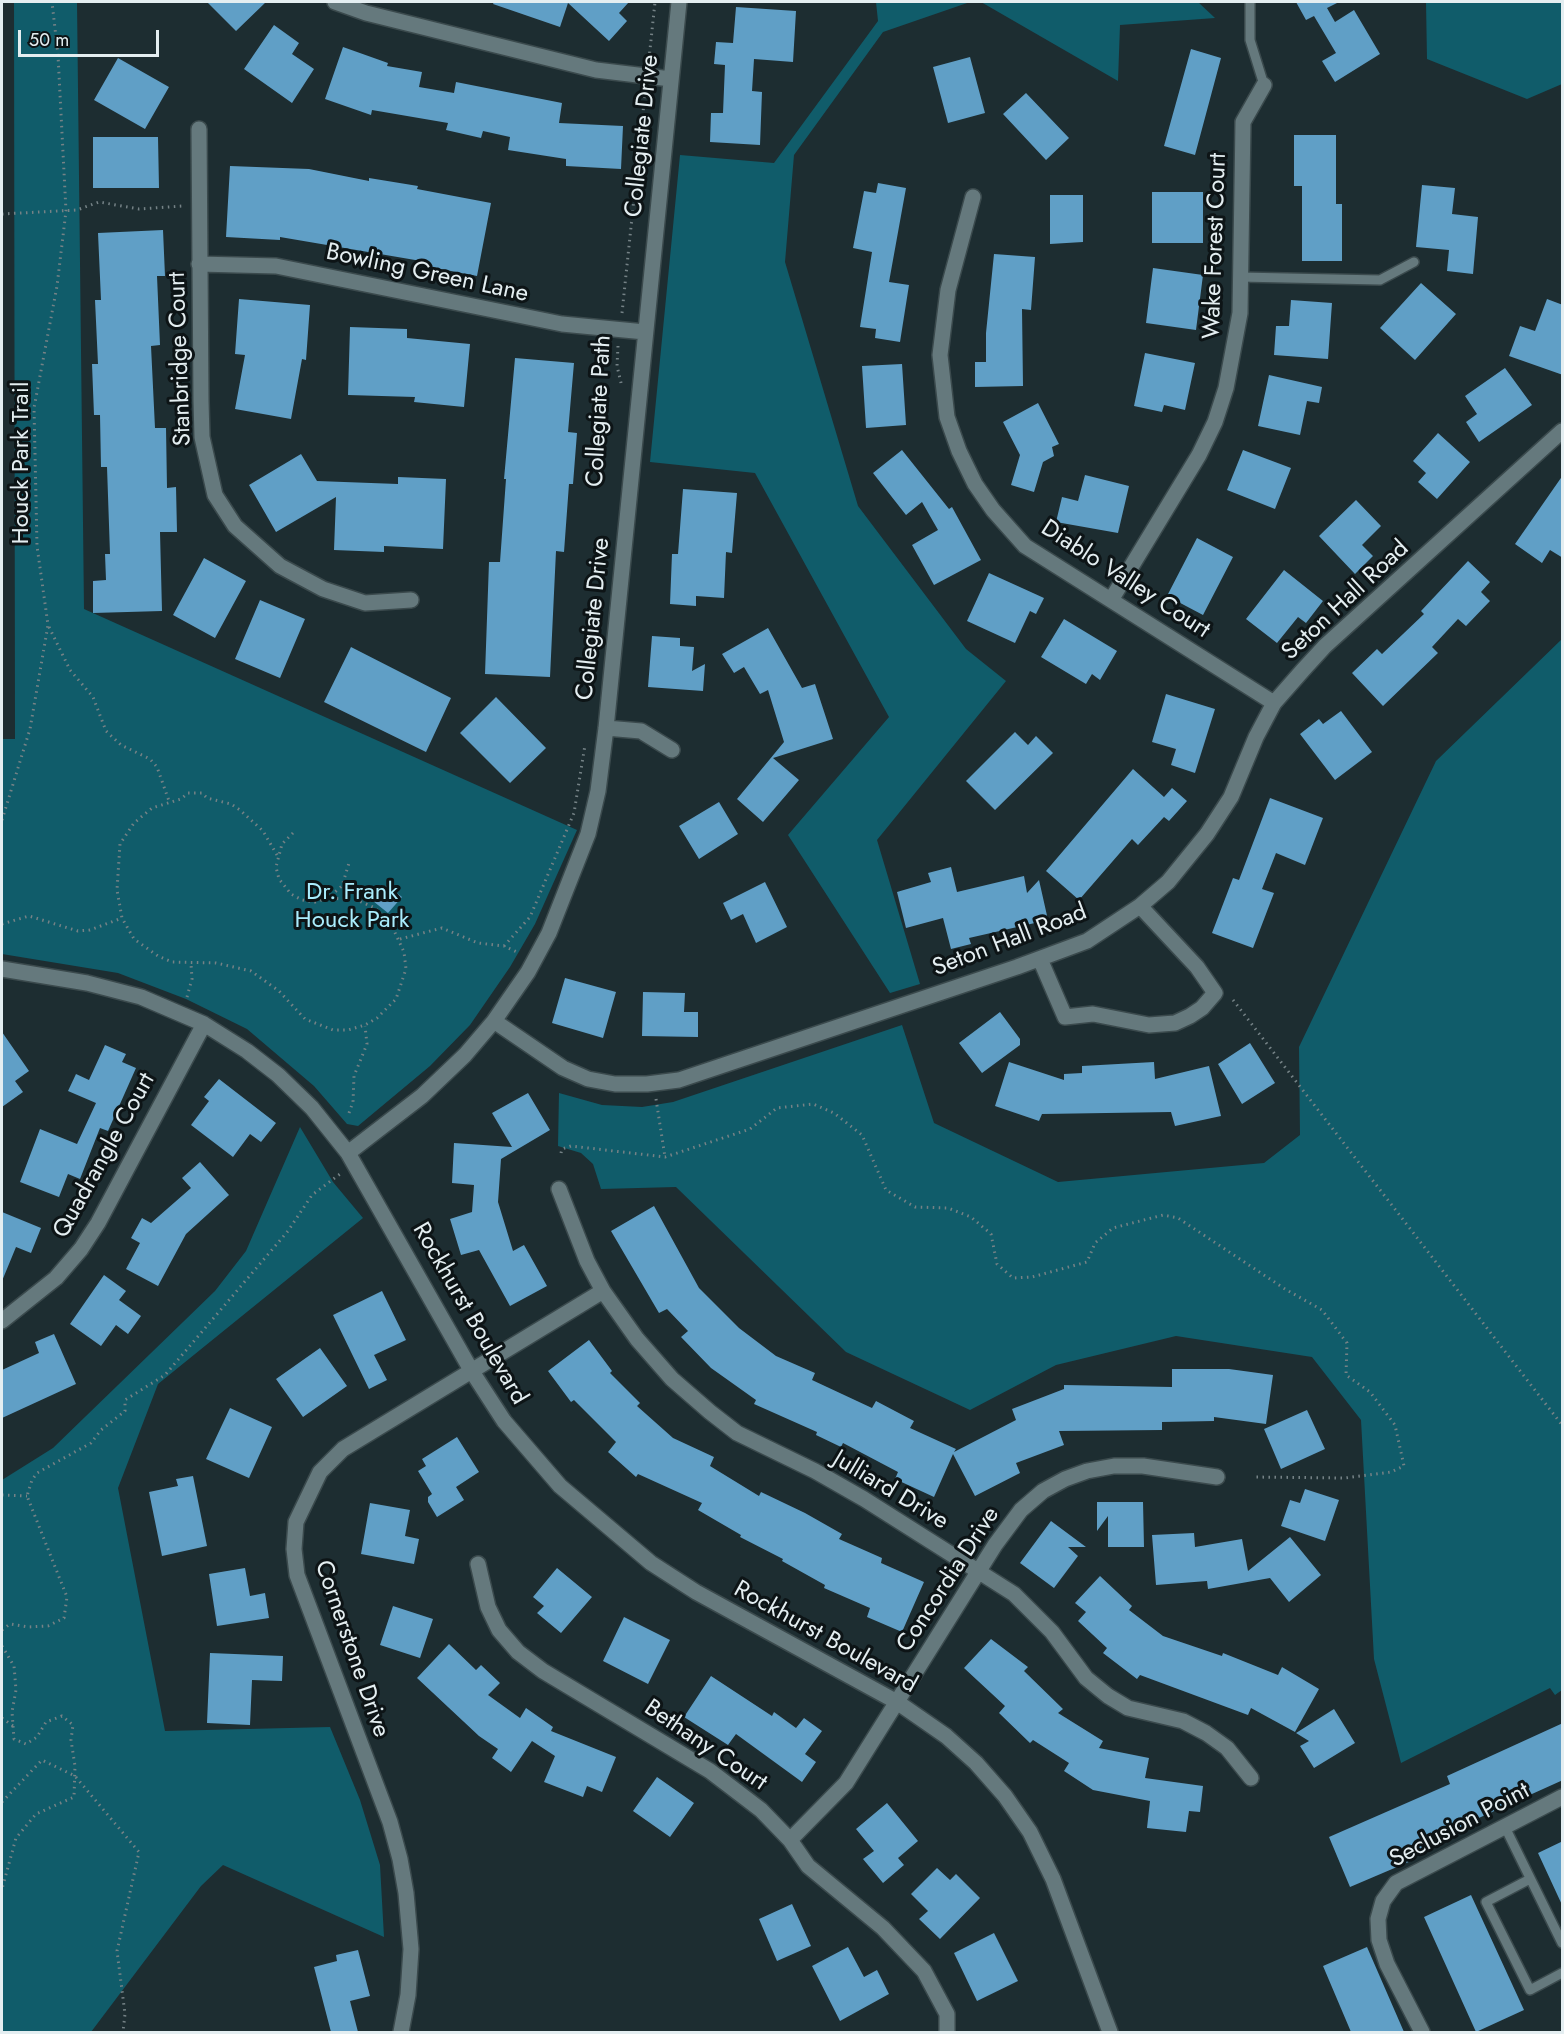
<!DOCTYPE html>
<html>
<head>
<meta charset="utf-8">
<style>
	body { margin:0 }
	#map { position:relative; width:1564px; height:2034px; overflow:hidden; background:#1d2d31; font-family:Jost,sans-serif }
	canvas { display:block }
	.frame { position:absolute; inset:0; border:3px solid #e4eef1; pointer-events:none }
	.scale { position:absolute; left:18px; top:30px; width:141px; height:27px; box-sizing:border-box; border:3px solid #e4eef1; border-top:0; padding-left:8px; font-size:18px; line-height:21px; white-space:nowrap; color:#e4eef1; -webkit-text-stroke:4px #0d1416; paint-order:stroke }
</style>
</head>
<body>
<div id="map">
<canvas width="1564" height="2034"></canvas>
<div class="frame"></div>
<div class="scale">50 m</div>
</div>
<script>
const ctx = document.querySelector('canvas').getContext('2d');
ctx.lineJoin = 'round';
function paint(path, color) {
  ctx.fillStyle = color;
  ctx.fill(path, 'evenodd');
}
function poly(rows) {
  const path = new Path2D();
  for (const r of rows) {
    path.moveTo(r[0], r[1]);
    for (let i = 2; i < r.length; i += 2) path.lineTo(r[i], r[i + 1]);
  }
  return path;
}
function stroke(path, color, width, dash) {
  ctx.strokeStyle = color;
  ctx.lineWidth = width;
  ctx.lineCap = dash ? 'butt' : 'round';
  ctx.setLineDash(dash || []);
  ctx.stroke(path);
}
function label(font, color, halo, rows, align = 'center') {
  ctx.font = font + ' Jost,sans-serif';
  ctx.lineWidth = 6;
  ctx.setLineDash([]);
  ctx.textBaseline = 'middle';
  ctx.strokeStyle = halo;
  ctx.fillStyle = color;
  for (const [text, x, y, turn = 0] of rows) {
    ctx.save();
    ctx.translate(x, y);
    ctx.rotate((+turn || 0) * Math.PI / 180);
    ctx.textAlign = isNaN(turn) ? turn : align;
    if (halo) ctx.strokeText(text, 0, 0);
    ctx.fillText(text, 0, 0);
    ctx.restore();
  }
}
paint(poly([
	[14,2,77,2,84,609,577,830,535,924,510,967,470,1025,430,1066,358,1126,347,1124,314,1086,247,1029,186,999,118,973,2,954,2,739,15,739],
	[876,2,970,2,883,32,794,155,785,262,858,506,966,649,1006,681,877,840,920,984,890,993,788,835,889,717,755,473,650,462,680,155,774,163,878,21],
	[981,2,1198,2,1215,18,1120,25,1118,81],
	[1426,2,1562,2,1562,84,1527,99,1427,59],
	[1562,639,1562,1690,1555,1695,1550,1688,1401,1763,1374,1659,1361,1420,1312,1357,1176,1336,1056,1365,970,1410,846,1352,676,1187,601,1189,593,1164,581,1153,558,1146,559,1093,602,1105,642,1107,673,1102,902,1025,934,1123,1058,1182,1264,1163,1300,1135,1299,1047,1436,761],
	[300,1127,333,1182,363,1218,158,1384,118,1488,165,1731,330,1727,360,1800,380,1865,384,1937,223,1865,201,1886,91,2032,2,2032,2,1480,53,1448,215,1291,246,1251]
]), '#105c6a');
paint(poly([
	[207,2,266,2,236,31],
	[494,2,629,2,619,13,627,21,609,41,568,3,560,27,493,4],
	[1296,2,1339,2,1327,8,1335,22,1354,10,1380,54,1335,82,1322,61,1336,53,1314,16,1306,20],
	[736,7,796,11,793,62,754,59,752,91,762,92,760,145,710,142,711,113,723,113,725,65,714,64,716,42,733,43],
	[274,25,299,43,292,54,314,69,292,103,244,69],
	[343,47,388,63,387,66,422,72,419,87,454,93,456,82,562,103,559,123,623,126,621,169,566,166,566,159,508,150,510,137,483,131,481,138,446,130,448,123,372,110,371,115,325,99],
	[1191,49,1221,58,1195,155,1164,146],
	[970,57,985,113,948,123,933,67],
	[118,58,169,87,145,129,94,100],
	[1026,93,1069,138,1046,160,1003,114],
	[1294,135,1336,135,1336,204,1342,204,1342,261,1302,261,1302,186,1294,186],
	[93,137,158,137,159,188,93,188],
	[230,166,309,169,369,181,369,178,418,186,417,189,491,203,477,276,420,265,421,261,280,237,280,240,226,237],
	[878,183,906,188,889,282,909,285,900,342,875,338,876,329,860,327,872,252,853,248,864,191,876,193],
	[1422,185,1455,188,1452,214,1478,217,1473,274,1447,271,1449,250,1416,247],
	[1152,192,1203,192,1203,243,1152,243],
	[1050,195,1083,195,1083,242,1050,244],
	[163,230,165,276,157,276,160,345,151,346,155,428,166,428,167,488,176,487,177,532,160,532,162,611,93,613,93,581,106,580,105,554,110,554,107,467,101,467,100,415,94,415,92,364,98,364,95,300,101,300,98,233],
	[994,254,1035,257,1031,310,1022,309,1023,386,975,387,975,362,986,362,986,333],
	[1153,268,1203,275,1196,330,1146,323],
	[1421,283,1456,314,1415,360,1380,328],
	[239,299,310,305,306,360,302,359,291,419,235,409,245,355,235,354],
	[1547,299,1563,305,1563,375,1509,356,1520,326,1535,331],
	[1291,300,1332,303,1328,359,1274,355,1276,326,1289,326],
	[350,327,407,329,407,338,470,344,464,407,414,402,415,397,348,395],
	[1145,353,1195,363,1185,410,1164,405,1162,412,1134,406],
	[515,358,574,363,568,432,577,433,573,484,569,484,564,552,556,551,550,677,485,674,489,562,500,562,506,479,504,479],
	[902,364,906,425,866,428,862,366],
	[1505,368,1532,405,1479,442,1466,422,1477,414,1465,396],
	[1269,375,1322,387,1319,403,1307,401,1300,435,1258,426],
	[1038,403,1059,444,1052,447,1054,456,1043,462,1034,492,1011,485,1020,455,1003,422],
	[1438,433,1470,462,1437,499,1418,482,1426,473,1413,461],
	[902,450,949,509,952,507,981,560,934,585,912,545,938,530,922,502,906,515,873,473],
	[1243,450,1291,468,1275,509,1227,490],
	[301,454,317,481,398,484,398,477,446,479,443,549,384,546,384,552,334,550,336,497,276,532,249,485],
	[1085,475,1129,486,1118,533,1056,522,1062,497,1078,501],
	[1563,475,1563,558,1550,550,1542,563,1515,544],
	[683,489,737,493,732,553,726,552,724,598,696,596,696,606,670,604,672,554,678,554],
	[1356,500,1381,526,1362,545,1373,556,1355,574,1319,536],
	[1197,538,1233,557,1203,615,1167,596],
	[204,558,246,581,215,638,173,615],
	[1468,561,1490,582,1481,592,1490,601,1466,626,1458,619,1432,647,1438,653,1383,706,1352,673,1377,649,1382,654,1424,614,1421,611],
	[1284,570,1323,601,1306,623,1298,617,1277,643,1246,619],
	[989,573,1044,598,1036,614,1030,611,1015,643,967,621],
	[260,600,305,619,280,678,235,659],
	[1064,619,1117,651,1100,680,1092,674,1086,684,1041,657],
	[768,628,802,688,815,684,833,739,773,758,799,780,763,822,737,799,784,742,768,690,760,694,744,667,734,673,722,654],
	[652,636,680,638,680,646,694,647,692,671,705,664,703,691,648,687],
	[351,647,451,698,426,752,324,702],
	[1166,694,1215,709,1195,773,1171,765,1176,749,1152,742],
	[496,697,546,748,510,783,460,733],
	[1341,711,1372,752,1335,780,1300,734,1319,719,1323,724],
	[1015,732,1028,745,1036,736,1053,753,995,810,966,781],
	[1133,769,1164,797,1172,788,1187,801,1169,821,1164,817,1138,845,1132,839,1079,900,1046,871],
	[1270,798,1323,818,1305,865,1276,853,1262,889,1274,893,1253,948,1212,933,1233,878,1239,880],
	[719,802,738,834,699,859,679,826],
	[951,867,957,892,1024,876,1027,893,1039,880,1048,920,969,938,971,944,951,949,943,918,906,928,897,892,931,882,928,873],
	[765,882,787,927,756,943,743,914,731,920,723,903],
	[387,885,402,897,388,913,373,901],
	[565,978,616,992,603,1038,552,1023],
	[643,992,685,993,684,1012,698,1012,698,1037,642,1036],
	[1000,1012,1020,1039,1020,1045,982,1073,959,1043],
	[2,1032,29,1071,15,1081,23,1092,2,1107],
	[1250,1043,1275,1083,1242,1104,1218,1064],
	[105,1045,126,1054,122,1062,136,1068,108,1131,100,1128,80,1179,68,1174,59,1197,20,1182,40,1129,77,1144,96,1103,68,1091,76,1074,89,1080],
	[1009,1062,1064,1080,1064,1074,1082,1073,1082,1066,1154,1062,1155,1079,1209,1066,1221,1116,1175,1126,1171,1112,1042,1114,1039,1121,995,1106],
	[219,1079,276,1123,261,1142,250,1134,233,1157,191,1125,209,1101,204,1097],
	[528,1093,550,1130,501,1159,498,1202,513,1251,524,1245,547,1286,510,1306,479,1250,461,1255,450,1219,472,1212,474,1185,452,1183,454,1143,512,1147,492,1113],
	[200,1162,229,1195,186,1234,158,1286,126,1269,140,1243,131,1238,142,1218,151,1223,191,1188,182,1178],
	[654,1206,699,1288,739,1328,776,1356,815,1373,812,1380,872,1408,876,1401,914,1421,910,1428,956,1449,954,1452,1016,1420,1012,1409,1064,1389,1064,1385,1172,1387,1172,1369,1229,1369,1273,1375,1266,1424,1214,1417,1214,1421,1162,1422,1162,1430,1059,1431,1064,1445,1016,1463,1020,1473,975,1496,953,1454,934,1497,895,1479,898,1472,843,1443,841,1447,816,1435,817,1432,754,1404,756,1400,711,1368,681,1337,688,1331,667,1309,659,1313,611,1231],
	[2,1212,41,1228,31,1253,16,1247,2,1281],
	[104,1275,126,1291,119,1300,141,1316,128,1334,116,1325,101,1346,70,1324],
	[382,1291,406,1340,374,1355,387,1380,369,1389,333,1315],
	[54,1334,76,1384,2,1418,2,1370,39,1353,35,1342],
	[589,1340,612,1371,610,1373,640,1403,637,1406,673,1438,714,1457,710,1466,759,1496,761,1492,805,1513,842,1534,839,1539,882,1558,881,1563,924,1582,902,1632,867,1617,870,1608,824,1588,825,1585,782,1561,783,1559,740,1537,741,1535,698,1510,702,1503,638,1474,636,1477,608,1452,616,1442,574,1400,571,1402,548,1371],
	[320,1348,347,1386,303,1417,276,1379],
	[230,1408,272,1427,249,1478,206,1459],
	[1307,1410,1325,1449,1281,1469,1264,1429],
	[457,1437,479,1472,456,1487,464,1500,437,1517,428,1502,428,1497,432,1494,418,1471,426,1466,422,1459],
	[193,1476,207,1546,162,1556,149,1492,178,1486,176,1479],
	[1305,1489,1339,1500,1325,1541,1281,1526,1290,1500,1300,1503],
	[1097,1502,1143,1502,1144,1547,1108,1547,1108,1516,1097,1531],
	[370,1503,410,1510,405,1536,419,1539,414,1564,361,1554],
	[1051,1521,1086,1547,1068,1547,1078,1556,1054,1588,1020,1563],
	[1194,1533,1195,1547,1242,1539,1248,1571,1290,1537,1321,1575,1289,1602,1270,1578,1208,1589,1207,1581,1156,1585,1152,1535],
	[245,1568,250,1596,265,1593,269,1618,217,1626,209,1574],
	[557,1568,592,1597,561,1633,537,1613,544,1606,533,1597],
	[1100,1576,1132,1606,1129,1610,1163,1636,1222,1656,1223,1653,1278,1675,1282,1667,1319,1689,1295,1732,1251,1708,1248,1715,1140,1675,1137,1679,1103,1653,1107,1648,1078,1621,1086,1612,1075,1603],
	[393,1606,433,1619,420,1658,380,1645],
	[624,1617,670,1640,648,1684,603,1661],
	[991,1639,1028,1667,1024,1671,1063,1709,1058,1713,1103,1741,1099,1748,1149,1758,1145,1778,1203,1786,1200,1812,1189,1811,1186,1832,1147,1828,1150,1801,1093,1790,1064,1771,1069,1763,1033,1740,1030,1743,999,1713,1005,1706,964,1668],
	[449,1644,476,1670,481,1665,500,1683,488,1695,520,1718,526,1708,553,1727,551,1731,616,1757,602,1792,587,1786,583,1797,544,1782,555,1756,532,1741,511,1772,492,1758,498,1749,479,1736,417,1678],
	[210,1653,283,1656,282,1681,252,1680,250,1725,207,1723],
	[711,1676,772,1716,774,1712,796,1728,804,1718,822,1731,805,1754,816,1762,802,1782,736,1734,728,1745,684,1717],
	[1334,1709,1355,1743,1314,1768,1300,1746,1309,1741,1296,1733],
	[1563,1723,1563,1780,1461,1826,1464,1832,1409,1856,1411,1861,1350,1887,1329,1837,1450,1784,1447,1776],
	[657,1777,694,1803,670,1837,633,1811],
	[887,1803,918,1841,898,1858,904,1865,883,1883,863,1859,874,1851,856,1829],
	[1563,1841,1563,1907,1538,1853],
	[937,1868,950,1880,956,1874,980,1898,940,1939,919,1919,928,1911,911,1894],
	[1471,1895,1524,2010,1476,2032,1424,1917],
	[792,1904,811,1946,777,1961,759,1919],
	[994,1933,1018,1981,977,2001,954,1953],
	[848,1947,864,1977,877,1970,889,1994,840,2021,812,1966],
	[1367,1947,1404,2032,1351,2032,1323,1966],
	[358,1950,370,1996,350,2001,358,2032,331,2032,314,1967,337,1961,336,1955]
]), '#609fc6');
const lane = poly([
	[1250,2,1250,40,1264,85],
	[1240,277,1380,280,1414,262],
	[1505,1827,1562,1943],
	[1530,1879,1486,1902,1530,1990,1562,1973]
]);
const street = poly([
	[335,2,366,13,596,70,671,79],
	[199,129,201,401,202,437,215,495,235,526,280,566,323,589,365,603,411,600],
	[973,197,948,290,940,355,947,417,959,451,975,484,993,510,1025,546,1274,703],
	[199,264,276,266,562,324,645,332],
	[1111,600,1199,455,1215,422,1226,388,1240,313,1243,122,1264,85],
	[606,728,641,731,672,750],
	[1040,959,1065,1017,1093,1014,1149,1025,1175,1023,1190,1016,1202,1008,1215,993,1197,967,1140,906],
	[2,969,87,983,141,997,204,1024,247,1051,278,1075,312,1108,348,1153,471,1370,504,1421,560,1486,651,1563,696,1592,897,1702,946,1736,976,1763,1005,1796,1030,1832,1053,1879,1110,2032],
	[494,1021,563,1068,588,1079,615,1084,647,1084,679,1080,1017,967,1087,941,1140,906,1168,882,1207,834,1231,797,1256,737,1274,703,1303,670,1325,646,1562,431],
	[348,1153,422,1096,465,1055,494,1021,528,972,549,933,588,834,598,791,606,728,679,2],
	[559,1189,587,1261,603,1291,637,1339,672,1379,710,1412,737,1433,815,1471,864,1499,1014,1594,1052,1632,1086,1678,1108,1696,1128,1708,1183,1721,1206,1733,1227,1748,1251,1778],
	[2,1321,56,1278,81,1249,98,1223,204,1024],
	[478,1564,488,1607,499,1630,518,1652,543,1671,710,1771,761,1810,790,1840,808,1866,883,1928,924,1971,947,2014,947,2032],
	[790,1840,846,1783,995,1545,1021,1510,1043,1491,1065,1479,1087,1471,1114,1466,1143,1466,1217,1477],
	[401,2032,408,1995,411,1949,406,1893,400,1859,390,1822,297,1575,294,1549,296,1522,320,1472,343,1449,603,1291],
	[1422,2032,1387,1964,1379,1940,1378,1919,1383,1901,1396,1883,1562,1797]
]);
stroke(lane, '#3b4a4d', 12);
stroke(street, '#3b4a4d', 18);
stroke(poly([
	[649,59,655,2],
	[2,214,77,210,99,202,139,209,183,206],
	[622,313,645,93],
	[618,346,617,366,622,387],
	[49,627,70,670,93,697,106,731,121,745,150,759,157,767,169,801],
	[2,820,30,729,48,625,37,546,34,408,57,286,66,211,58,55,52,2],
	[293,833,282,844,276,867,279,879,291,894,302,900,315,902,328,898,342,886,349,863],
	[277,855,263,831,240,810,231,804,207,798,202,793,188,793,181,799,152,808,134,823,120,844,117,890,122,918,134,939,158,956,172,962,216,963,251,971,279,991,305,1019,333,1030,348,1030,365,1025,377,1018,396,999,406,969,404,952,391,924,375,908,357,900,328,898],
	[2,924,29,916,78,931,90,930,122,918],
	[400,939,442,928,478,943,504,946,519,953],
	[504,946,530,917,574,813,585,745],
	[187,997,192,979,191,964],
	[1233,1000,1562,1425],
	[656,1099,665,1157],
	[349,1113,353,1102,354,1076,367,1044,365,1026],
	[561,1153,562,1149,571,1146,665,1157,750,1129,777,1108,813,1104,834,1113,862,1135,886,1190,915,1207,948,1208,971,1217,991,1234,997,1264,1013,1278,1032,1277,1087,1262,1095,1243,1113,1228,1163,1215,1178,1218,1285,1289,1322,1310,1347,1343,1346,1375,1370,1392,1395,1425,1404,1466,1391,1472,1345,1478,1252,1477],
	[2,1495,27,1496],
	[2,1630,10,1624,28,1627,48,1626,64,1618,67,1597,27,1496,32,1480,37,1473,91,1443,101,1430,125,1411,125,1400,165,1375,288,1231,312,1195,340,1174],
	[2,1646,14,1666,16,1690,12,1712,14,1739,26,1744,37,1737,46,1722,62,1716,73,1725,71,1740,75,1766,74,1797,36,1814,16,1838,2,1889],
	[2,1718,13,1726],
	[2,1802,42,1760,75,1776,139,1852,117,1951,125,2014,123,2032]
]), '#758286', 3, [1.5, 4.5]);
stroke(lane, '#65797d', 9);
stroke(street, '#65797d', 15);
label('24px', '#e4eef1', '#0d1416', [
	["Collegiate Drive",643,136,-84],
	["Wake Forest Court",1216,246,-88],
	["Bowling Green Lane",427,274,12],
	["Stanbridge Court",181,359,-92],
	["Collegiate Path",600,411,-87],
	["Houck Park Trail",22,463,-90],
	["Diablo Valley Court",1125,580,33],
	["Seton Hall Road",1346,601,-43],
	["Collegiate Drive",594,619,-84],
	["Seton Hall Road",1010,941,-21],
	["Quadrangle Court",105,1156,-61],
	["Rockhurst Boulevard",469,1314,60],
	["Julliard Drive",890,1491,31],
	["Concordia Drive",949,1580,-57],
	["Rockhurst Boulevard",825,1638,29],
	["Cornerstone Drive",351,1649,71],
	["Bethany Court",705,1746,34],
	["Seclusion Point",1460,1826,-28]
]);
label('24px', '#aaedfd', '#0d1416', [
	["Dr. Frank",352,893],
	["Houck Park",352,921]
]);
</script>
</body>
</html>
